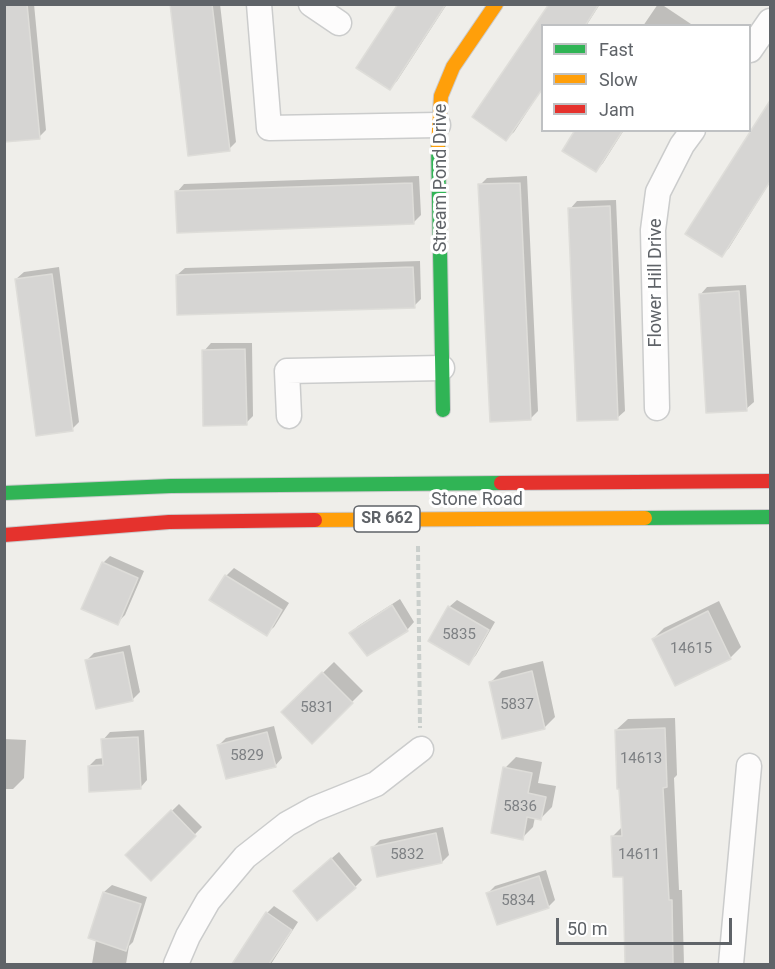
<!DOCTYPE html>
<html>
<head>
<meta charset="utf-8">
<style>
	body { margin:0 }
	#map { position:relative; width:775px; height:969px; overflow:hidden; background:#efeeea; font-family:Roboto,sans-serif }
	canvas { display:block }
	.frame { position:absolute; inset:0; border:6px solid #5f6368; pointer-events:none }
	.legend { position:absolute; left:541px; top:24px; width:210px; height:108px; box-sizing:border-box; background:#fff; border:2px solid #bfc1c3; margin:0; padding:8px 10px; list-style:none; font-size:18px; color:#5f6368 }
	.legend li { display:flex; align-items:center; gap:12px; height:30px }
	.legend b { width:30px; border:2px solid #bfc1c3 }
	.scale { position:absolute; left:556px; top:918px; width:176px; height:27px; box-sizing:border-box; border:3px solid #5f6368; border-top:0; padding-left:8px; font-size:18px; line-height:21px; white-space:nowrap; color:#5f6368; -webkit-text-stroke:4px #fff; paint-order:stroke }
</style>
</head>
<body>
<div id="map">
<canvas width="775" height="969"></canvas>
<div class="frame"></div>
<ul class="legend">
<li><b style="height:8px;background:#30b455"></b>Fast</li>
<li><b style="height:8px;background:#ff9f0a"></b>Slow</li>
<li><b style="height:8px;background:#e5322d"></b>Jam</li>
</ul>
<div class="scale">50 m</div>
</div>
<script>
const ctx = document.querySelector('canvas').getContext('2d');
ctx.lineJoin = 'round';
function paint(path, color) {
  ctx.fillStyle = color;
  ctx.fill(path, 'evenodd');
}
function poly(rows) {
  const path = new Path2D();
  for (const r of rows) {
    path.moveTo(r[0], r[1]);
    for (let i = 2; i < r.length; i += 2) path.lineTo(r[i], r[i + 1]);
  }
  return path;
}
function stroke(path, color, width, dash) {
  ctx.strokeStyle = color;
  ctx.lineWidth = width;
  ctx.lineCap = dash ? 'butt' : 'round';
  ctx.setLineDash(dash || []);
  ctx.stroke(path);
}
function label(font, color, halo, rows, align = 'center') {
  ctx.font = font + ' Roboto,sans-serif';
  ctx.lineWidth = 6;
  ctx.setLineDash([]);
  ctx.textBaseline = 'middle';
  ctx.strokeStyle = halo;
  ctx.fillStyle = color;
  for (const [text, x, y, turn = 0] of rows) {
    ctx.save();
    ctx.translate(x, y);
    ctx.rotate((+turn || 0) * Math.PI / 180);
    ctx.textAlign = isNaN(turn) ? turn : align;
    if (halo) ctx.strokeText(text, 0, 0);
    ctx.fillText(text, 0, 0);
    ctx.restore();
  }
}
paint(poly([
	[4,4,34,4,46,130,39,137],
	[171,4,220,4,236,142,229,149],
	[400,4,447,4,397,81,389,88],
	[551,4,600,4,586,26,542,26,542,89,514,132,506,139,475,117],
	[658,4,661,4,691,24,690,26,643,26],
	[770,106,770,182,729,248,722,255],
	[577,130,624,130,603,163,596,171],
	[419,176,421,215,413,223,177,192,184,184],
	[527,176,538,411,531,418,480,185,487,178],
	[616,200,625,411,617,418,570,209,577,201],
	[420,261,421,299,414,306,177,275,185,268],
	[59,267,79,422,72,429,16,279,24,272],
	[746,285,754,402,746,409,700,295,707,287],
	[211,343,252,343,253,416,246,423,204,351],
	[110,556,144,571,125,615,117,623,103,563],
	[234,568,289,603,274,627,266,634,211,600,226,576],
	[400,599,414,622,407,630,368,654,351,633,358,626],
	[457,600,495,622,476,655,469,663,449,607],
	[719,601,741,647,730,658,653,639,664,628],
	[130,645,140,692,132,700,87,660,94,653],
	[543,661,555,717,544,728,491,682,502,671],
	[334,662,363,691,312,742,283,712],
	[675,718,677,775,674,778,679,890,682,890,684,964,626,964,625,875,612,837,623,826,616,730,628,719],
	[274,726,282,758,275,766,219,745,226,738],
	[144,730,147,780,140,788,89,766,96,759,104,758,103,740,110,732],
	[4,739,26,740,24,778,13,789,4,789],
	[516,757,542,762,538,783,556,786,552,807,541,818,535,817,533,827,522,838,505,768],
	[179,804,202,827,151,879,127,855],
	[443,827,449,855,442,862,373,847,380,840],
	[339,852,362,880,355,887,302,884],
	[546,870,555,900,548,907,488,893,495,886],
	[112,885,147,897,133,942,129,946,126,964,92,964,104,892],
	[274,906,298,922,271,964,234,964,267,913]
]), '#0003');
const building = poly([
	[4,4,27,4,40,139,4,142,4,4],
	[170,4,212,4,230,151,188,156,170,4],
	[398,4,446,4,390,90,356,68,398,4],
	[549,4,599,4,585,26,543,26,543,88,506,141,472,117,549,4],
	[771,99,771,180,722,257,685,234,771,99],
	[575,130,623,130,596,172,562,151,575,130],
	[412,183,414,224,177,233,175,191,412,183],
	[520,183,531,420,490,422,478,184,520,183],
	[610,206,618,420,577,421,568,208,610,206],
	[413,267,415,308,177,315,176,275,413,267],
	[52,274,73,431,36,436,15,279,52,274],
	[739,291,747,411,706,413,699,294,739,291],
	[245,349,247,425,203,426,202,350,245,349],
	[102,562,138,578,118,625,81,609,102,562],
	[225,575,282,610,267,636,209,600,225,575],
	[392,605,408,631,367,656,349,633,392,605],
	[448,606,489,630,469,665,428,641,448,606],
	[708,611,731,659,675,686,652,639,708,611],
	[123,652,133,701,96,709,85,660,123,652],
	[532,671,545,729,502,739,489,682,532,671],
	[322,672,353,703,312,744,281,712,322,672],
	[665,728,667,787,663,788,669,900,672,900,673,964,625,964,623,877,613,877,611,836,622,836,619,789,617,789,615,730,665,728],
	[267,732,276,767,226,779,217,745,267,732],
	[138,737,141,789,89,792,88,766,103,765,101,739,138,737],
	[503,767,532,773,528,793,546,797,541,820,527,817,523,840,491,833,503,767],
	[171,810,196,836,151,881,125,855,171,810],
	[436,833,442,863,377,877,371,847,436,833],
	[331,858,356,888,317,921,293,891,331,858],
	[539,876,549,908,497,925,486,893,539,876],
	[103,892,141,904,126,951,88,938,103,892],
	[266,912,292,930,269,964,232,964,266,912]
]);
paint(building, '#d6d5d3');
stroke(building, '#deddd9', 1.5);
const street = poly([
	[259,4,269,128,438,125],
	[311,4,339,23],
	[750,50,770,21],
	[657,408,653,230,658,192,682,145,693,130],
	[289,416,287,371,442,368],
	[176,964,188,936,208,901,245,857,287,824,314,809,376,784,421,749],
	[731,964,749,766]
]);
const fast = poly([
	[438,145,443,410],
	[4,493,171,486,501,483],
	[645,518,770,517]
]);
const slow = poly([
	[438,145,441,96,453,67,496,4],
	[315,520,645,518]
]);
const jam = poly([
	[501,483,770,481],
	[4,535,169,522,315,520]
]);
stroke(street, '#cbcccc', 27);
stroke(fast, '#cacacb', 16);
stroke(slow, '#cacacb', 16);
stroke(jam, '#cacacb', 16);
stroke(poly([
	[418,546,420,728]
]), '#cacfcc', 4, [6, 3]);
stroke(street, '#fdfcfc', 24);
stroke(fast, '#30b455', 14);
stroke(slow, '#ff9f0a', 14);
stroke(jam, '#e5322d', 14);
label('15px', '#7e8184', null, [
	["5835",459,635],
	["14615",691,649],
	["5837",517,705],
	["5831",317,708],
	["5829",247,756],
	["14613",641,759],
	["5836",520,807],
	["5832",407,855],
	["14611",639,855],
	["5834",518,901]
]);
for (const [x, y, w] of [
	[387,519,66]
]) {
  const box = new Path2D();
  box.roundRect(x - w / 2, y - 13, w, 26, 4.5);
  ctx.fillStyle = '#fff';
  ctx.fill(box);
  stroke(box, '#5f6368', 1.5);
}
label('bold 16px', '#5f6368', null, [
	["SR 662",387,519]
]);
label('18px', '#5f6368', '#fff', [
	["Stream Pond Drive",441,178,-90],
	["Flower Hill Drive",656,283,-90],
	["Stone Road",477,500]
]);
</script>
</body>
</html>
